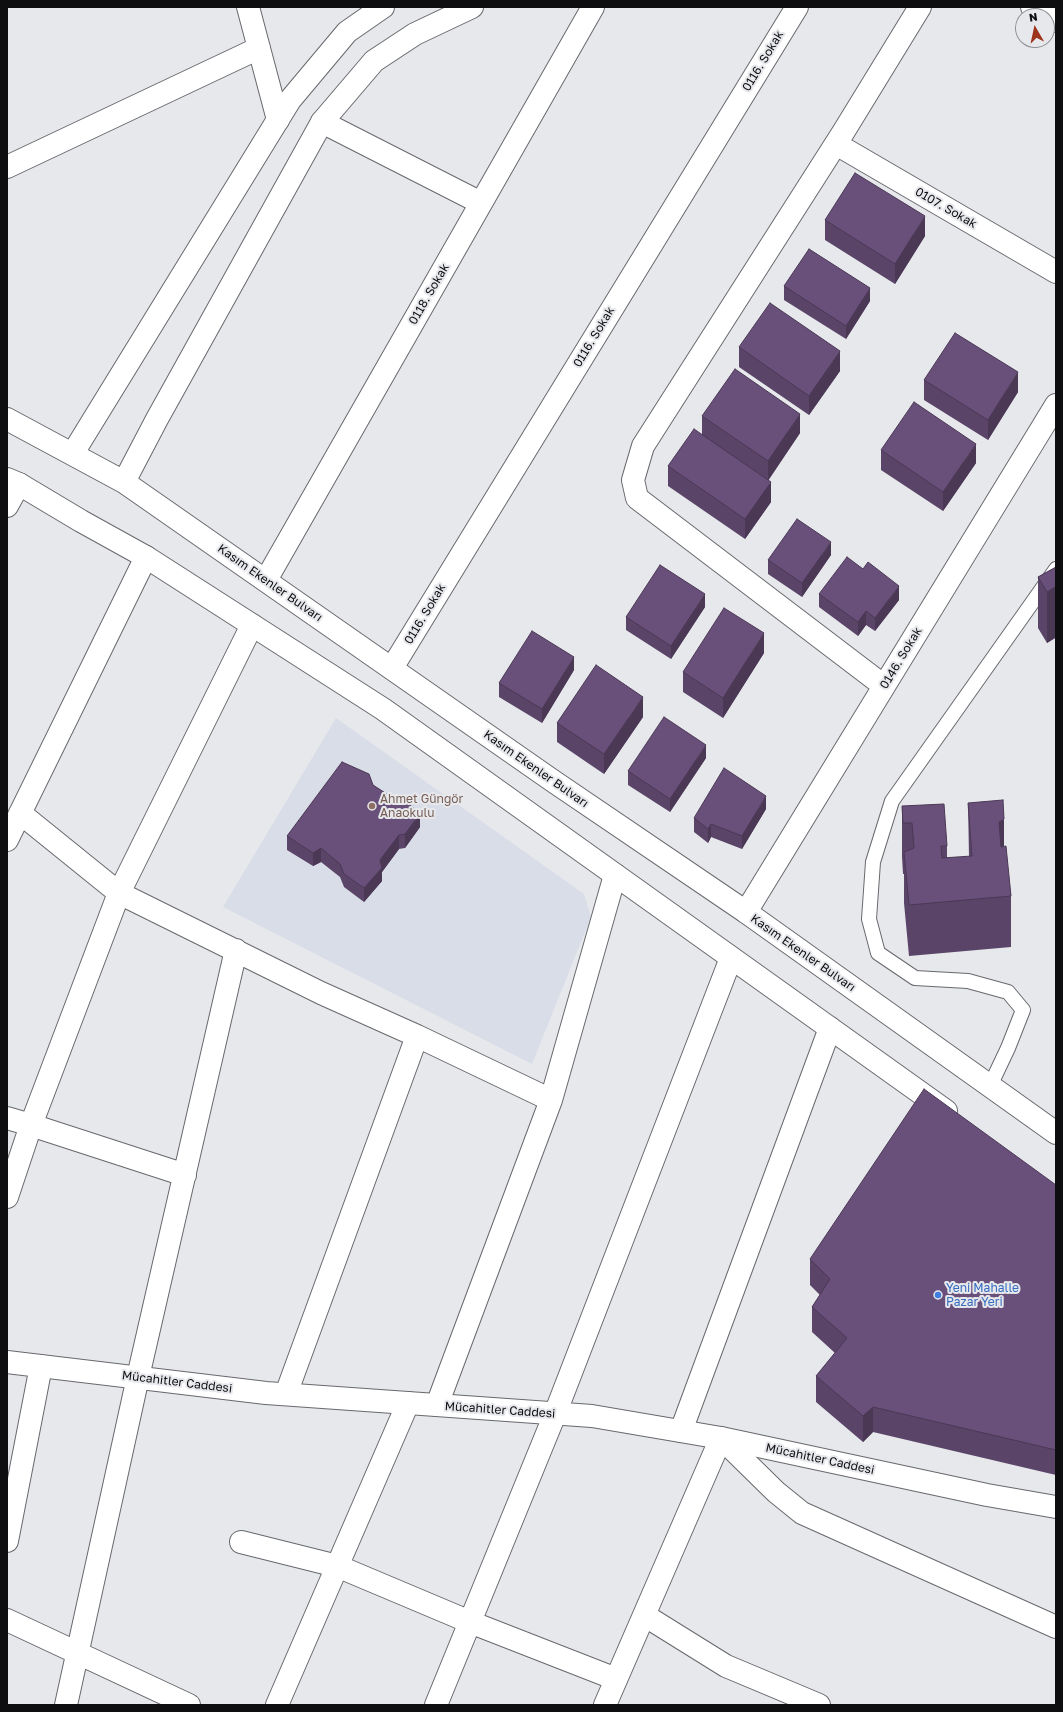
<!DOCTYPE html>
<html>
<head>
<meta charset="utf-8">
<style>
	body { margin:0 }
	#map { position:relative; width:1063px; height:1712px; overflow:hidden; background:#e7e8ec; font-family:"Golos Text",sans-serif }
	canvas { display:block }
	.frame { position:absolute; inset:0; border:8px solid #0e0e10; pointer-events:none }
	.north { position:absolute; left:1015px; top:8px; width:40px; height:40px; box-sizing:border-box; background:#e7e8ec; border:1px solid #909194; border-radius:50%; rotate:351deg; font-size:11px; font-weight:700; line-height:16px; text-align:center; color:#0e0e10 }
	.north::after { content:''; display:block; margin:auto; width:14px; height:18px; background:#9c341b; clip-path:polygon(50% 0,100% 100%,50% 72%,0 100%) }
</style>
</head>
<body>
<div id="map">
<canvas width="1063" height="1712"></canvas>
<div class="frame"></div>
<div class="north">N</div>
</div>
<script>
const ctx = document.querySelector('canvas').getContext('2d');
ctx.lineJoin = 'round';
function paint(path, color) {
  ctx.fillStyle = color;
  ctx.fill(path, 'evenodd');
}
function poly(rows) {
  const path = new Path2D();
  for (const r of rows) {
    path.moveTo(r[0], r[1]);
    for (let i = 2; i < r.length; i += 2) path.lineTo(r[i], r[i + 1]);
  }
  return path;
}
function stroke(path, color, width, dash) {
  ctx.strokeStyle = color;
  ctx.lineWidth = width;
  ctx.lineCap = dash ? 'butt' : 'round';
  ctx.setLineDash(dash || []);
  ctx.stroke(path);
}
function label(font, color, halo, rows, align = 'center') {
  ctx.font = font + ' "Golos Text",sans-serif';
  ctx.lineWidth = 4;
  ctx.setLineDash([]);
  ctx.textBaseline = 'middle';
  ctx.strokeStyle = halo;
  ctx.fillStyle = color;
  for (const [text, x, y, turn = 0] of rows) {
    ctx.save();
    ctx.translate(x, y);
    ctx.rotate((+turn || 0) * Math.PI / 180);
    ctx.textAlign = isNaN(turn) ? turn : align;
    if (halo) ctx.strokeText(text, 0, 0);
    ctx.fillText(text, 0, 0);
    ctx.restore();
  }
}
paint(poly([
	[336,718,584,894,591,917,532,1064,223,907]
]), '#d9dde8');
const lane = poly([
	[990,1086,1008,1048,1023,1010,1008,992,968,981,915,978,878,953,869,919,873,862,892,801,1056,569]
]);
const street = poly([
	[248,7,278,120],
	[1032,7,1056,21],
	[322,122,481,203],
	[836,144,1056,272],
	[7,167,259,48],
	[7,506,19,484],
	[266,580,593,7],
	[392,668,797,7],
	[884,686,637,498,633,480,643,446,844,131,920,7],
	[20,813,119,893,321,993,417,1036,551,1100],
	[7,840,146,557],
	[746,912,1056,405],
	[7,1118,31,1125,185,1175],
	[7,1197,31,1125,119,893,252,625],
	[286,1394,417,1036],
	[437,1405,551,1100,615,875],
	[681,1431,830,1028],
	[7,1541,41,1366],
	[241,1542,337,1566,470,1622,616,1679],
	[644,1615,726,1666,819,1705],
	[7,1620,189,1705],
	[66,1705,138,1377,236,950],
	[277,1705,408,1403],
	[436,1705,555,1414,731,958],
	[605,1705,721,1438,776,1492,802,1513,1056,1627]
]);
const secondary = poly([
	[7,419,124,482,553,781,746,912,1056,1133],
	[73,453,290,100,347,32,383,7],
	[7,479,19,484,81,521,146,557,383,709,946,1111],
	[124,482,157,419,322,122,374,61,415,34,472,7],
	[7,1362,266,1393,592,1416,721,1438,987,1495,1056,1507]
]);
stroke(lane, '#68696d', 16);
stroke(street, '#68696d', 24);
stroke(secondary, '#68696d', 24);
stroke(lane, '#fff', 14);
stroke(street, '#fff', 22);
stroke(secondary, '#fff', 22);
paint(poly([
	[825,220,925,236,895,284,825,240],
	[784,286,870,301,846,339,784,300],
	[739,347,840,371,809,415,739,367],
	[924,380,1018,392,988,440,924,400],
	[702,416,800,433,768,480,771,502,745,539,668,486,668,466,702,435],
	[881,450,976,463,943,511,881,470],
	[831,555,802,597,768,574,768,560],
	[1056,567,1056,640,1055,638,1047,643,1038,628,1038,577],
	[819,594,899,600,875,631,866,625,858,636,819,607],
	[705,607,671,659,626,630,626,617],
	[764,653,723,718,683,692,683,672],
	[574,670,542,723,499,697,499,683],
	[643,717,604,774,557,742,557,723],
	[706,758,670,812,628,785,628,771],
	[373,785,420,827,405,848,399,849,382,872,382,881,364,902,344,887,340,877,321,862,313,866,287,850,287,836],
	[968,803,1004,847,1011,896,1011,947,909,956,904,903,904,874,903,874,902,857,902,806,947,846,947,858,969,857],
	[766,809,742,849,711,837,708,843,694,832,694,818],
	[1056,1185,1056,1475,873,1432,863,1442,816,1402,816,1376,835,1353,812,1332,812,1307,820,1295,810,1285,810,1259]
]), '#5a4569');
paint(poly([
	[925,216,925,236,895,284,895,264],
	[870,288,870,301,846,339,846,326],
	[840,351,840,371,809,415,809,396],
	[1018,372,1018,392,988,440,988,420],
	[800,414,800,433,768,481,768,461],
	[976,444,976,463,943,511,943,492],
	[771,482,771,502,745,539,745,519],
	[831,542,831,555,802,597,802,583],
	[899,586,899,600,875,631,875,618],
	[1055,587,1055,638,1047,643,1047,592],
	[705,594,705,607,671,659,671,646],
	[866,611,866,625,858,636,858,622],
	[764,633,764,653,723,718,723,698],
	[574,657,574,670,542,723,542,709],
	[643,697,643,717,604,774,604,754],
	[706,745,706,758,670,812,670,799],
	[766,796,766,809,742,849,742,836],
	[420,814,420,827,405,848,405,834],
	[1004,819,1004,870,999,872,999,822],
	[711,824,711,837,708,843,708,829],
	[399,835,399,849,382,872,382,881,364,902,364,888,380,860],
	[321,848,321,862,313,866,313,853],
	[873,1407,873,1432,863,1442,863,1416]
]), '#4a3855');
const building = poly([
	[855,173,925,216,895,264,825,220,855,173],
	[809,249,870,288,846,326,784,286,809,249],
	[770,303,840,351,809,396,739,347,770,303],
	[955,333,1018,372,988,420,924,380,955,333],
	[735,369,800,414,768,461,702,416,735,369],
	[914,402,976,444,943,492,881,450,914,402],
	[694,429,771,482,745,519,668,466,694,429],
	[797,519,831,542,802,583,768,560,797,519],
	[847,557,863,569,868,562,899,586,875,618,866,611,858,622,819,594,847,557],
	[660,565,705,594,671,646,626,617,660,565],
	[1056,567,1056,589,1055,587,1047,592,1038,577,1056,567],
	[724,608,764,633,723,698,683,672,724,608],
	[532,631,574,657,542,709,499,683,532,631],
	[596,665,643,697,604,754,557,723,596,665],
	[664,717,706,745,670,799,628,771,664,717],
	[342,762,369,774,373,785,393,798,399,795,420,814,405,834,399,835,380,860,382,868,364,888,344,874,340,864,321,848,313,853,287,836,342,762],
	[724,768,766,796,742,836,711,824,708,829,694,818,724,768],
	[1003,800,1004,819,999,822,1001,847,1006,846,1011,896,909,905,904,852,914,848,912,823,903,823,902,806,944,804,947,846,941,846,942,858,972,856,968,803,1003,800],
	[924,1089,1056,1185,1056,1450,873,1407,863,1416,816,1376,847,1338,812,1307,830,1279,810,1259,924,1089]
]);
paint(building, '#69507a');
stroke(building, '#4a3855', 1);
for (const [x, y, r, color] of [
	[372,806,4,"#8d6e63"],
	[938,1295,4,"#3f7fe0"]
]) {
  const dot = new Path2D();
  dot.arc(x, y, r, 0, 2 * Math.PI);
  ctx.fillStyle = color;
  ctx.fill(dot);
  stroke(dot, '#e7e8ec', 1.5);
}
label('12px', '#0e0e10', '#e7e8ec', [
	["0116. Sokak",763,61,-59],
	["0107. Sokak",946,208,30],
	["0118. Sokak",429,294,-60],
	["0116. Sokak",594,337,-59],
	["Kasım Ekenler Bulvarı",270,583,35],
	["0116. Sokak",425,614,-59],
	["0146. Sokak",901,658,-59],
	["Kasım Ekenler Bulvarı",536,769,35],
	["Kasım Ekenler Bulvarı",803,953,35],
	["Mücahitler Caddesi",177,1382,7],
	["Mücahitler Caddesi",500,1410,4],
	["Mücahitler Caddesi",820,1459,12]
]);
label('12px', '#785e54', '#e7e8ec', [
	["Ahmet Güngör",380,799],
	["Anaokulu",380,813]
], 'left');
label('12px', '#366cbe', '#e7e8ec', [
	["Yeni Mahalle",946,1288],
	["Pazar Yeri",946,1302]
], 'left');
</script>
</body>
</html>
